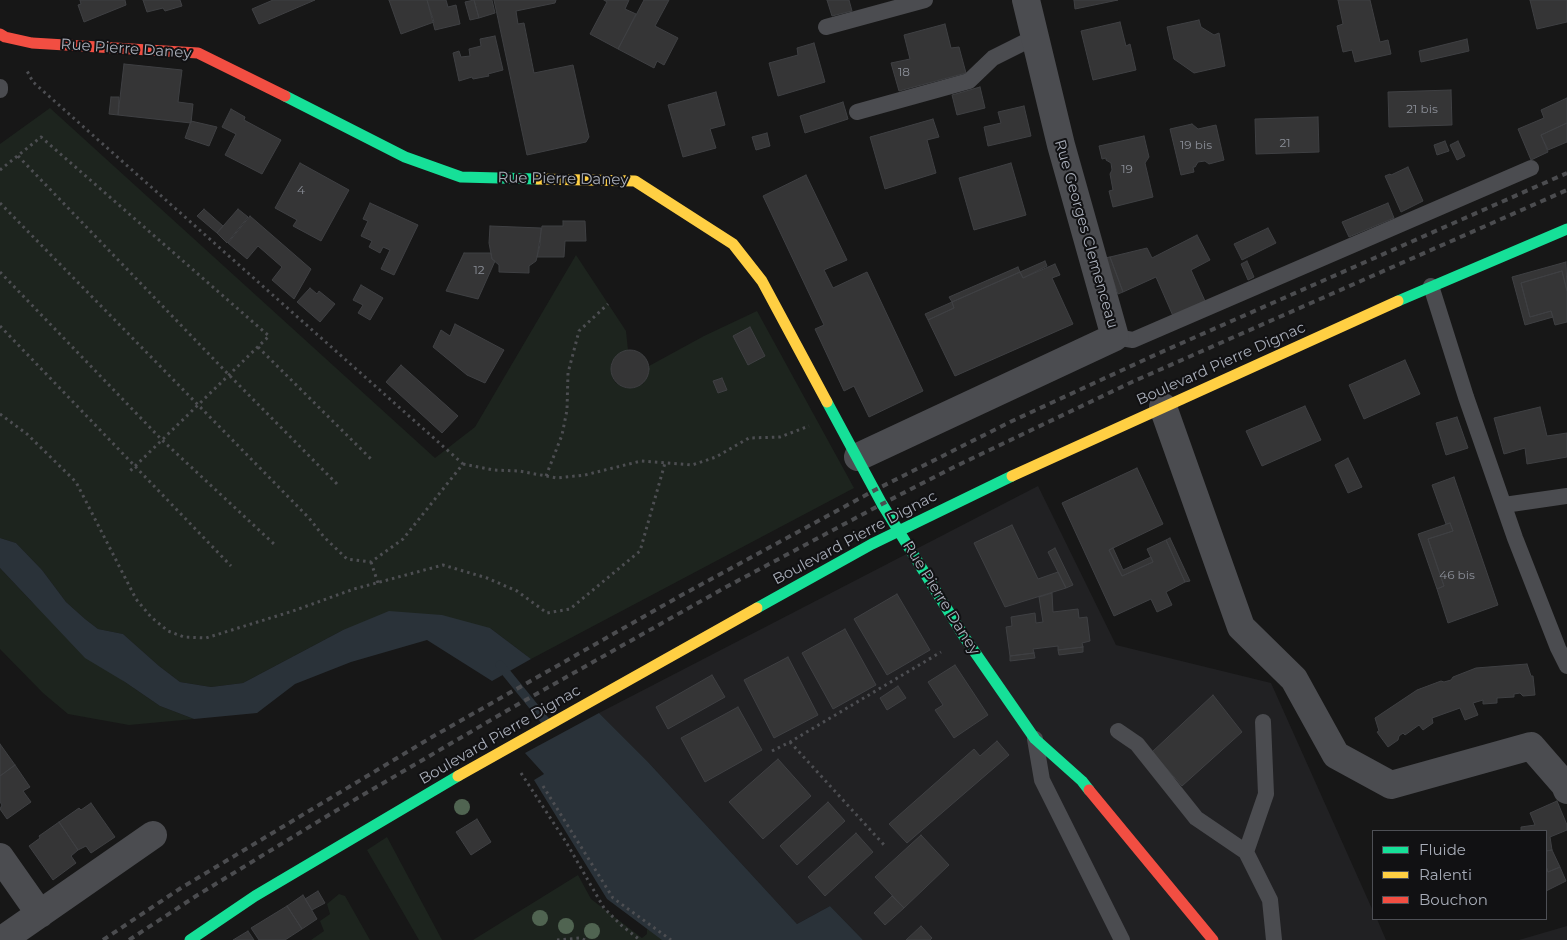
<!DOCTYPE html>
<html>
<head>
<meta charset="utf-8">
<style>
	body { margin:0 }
	#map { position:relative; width:1567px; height:940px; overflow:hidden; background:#171717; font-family:Montserrat,sans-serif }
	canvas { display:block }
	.legend { position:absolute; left:1372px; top:830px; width:175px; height:90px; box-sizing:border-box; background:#111113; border:1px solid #4d4f55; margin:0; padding:6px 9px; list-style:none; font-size:15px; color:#a8adb8 }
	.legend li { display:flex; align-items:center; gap:10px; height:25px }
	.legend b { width:25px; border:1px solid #4d4f55 }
</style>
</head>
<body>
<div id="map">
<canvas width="1567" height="940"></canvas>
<ul class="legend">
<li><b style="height:6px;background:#16e098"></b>Fluide</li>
<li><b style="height:6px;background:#ffcf43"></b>Ralenti</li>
<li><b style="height:6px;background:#f24e42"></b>Bouchon</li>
</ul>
</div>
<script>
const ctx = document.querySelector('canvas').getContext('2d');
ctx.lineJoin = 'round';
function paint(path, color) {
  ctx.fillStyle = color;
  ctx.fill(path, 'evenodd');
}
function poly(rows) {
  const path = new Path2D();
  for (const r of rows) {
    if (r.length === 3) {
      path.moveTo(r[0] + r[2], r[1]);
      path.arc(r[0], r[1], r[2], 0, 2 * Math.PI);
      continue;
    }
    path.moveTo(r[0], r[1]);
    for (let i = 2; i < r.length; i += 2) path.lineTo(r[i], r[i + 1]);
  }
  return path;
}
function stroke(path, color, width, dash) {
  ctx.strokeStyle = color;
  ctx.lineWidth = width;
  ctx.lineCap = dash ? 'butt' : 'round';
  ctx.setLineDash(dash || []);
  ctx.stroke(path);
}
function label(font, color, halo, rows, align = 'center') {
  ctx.font = font + ' Montserrat,sans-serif';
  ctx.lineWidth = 4;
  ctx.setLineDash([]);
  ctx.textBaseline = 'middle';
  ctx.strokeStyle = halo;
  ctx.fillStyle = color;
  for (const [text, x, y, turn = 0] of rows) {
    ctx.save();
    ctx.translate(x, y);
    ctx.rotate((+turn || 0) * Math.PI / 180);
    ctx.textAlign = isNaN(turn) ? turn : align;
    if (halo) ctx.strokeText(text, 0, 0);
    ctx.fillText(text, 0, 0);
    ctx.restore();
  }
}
paint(poly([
	[1038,486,1116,645,1271,683,1373,911,1373,919,1377,919,1386,940,863,940,830,906,797,924,648,762,599,713],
	[1567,926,1567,940,1519,940]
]), '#212123');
paint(poly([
	[50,108,435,458,475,427,576,255,626,331,628,350,617,355,611,363,611,368,613,379,616,383,625,388,634,388,643,384,649,373,649,366,704,336,757,311,854,488,531,659,490,628,343,630,243,683,211,687,180,682,159,666,123,634,98,629,85,619,66,602,42,570,16,543,0,538,0,144],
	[0,568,31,601,125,682,160,706,194,719,129,725,68,714,43,693,0,649],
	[387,837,442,940,419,940,367,850],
	[578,875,591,899,642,938,647,934,647,929,671,940,473,940],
	[339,894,345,896,370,940,311,940,324,931,320,921,330,914,327,904]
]), '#1d241e');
paint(poly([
	[0,538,16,543,42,570,66,602,85,619,98,629,123,634,159,666,180,682,211,687,243,683,343,630,389,611,442,615,490,628,531,659,492,681,427,640,351,662,295,684,257,713,194,719,160,706,125,682,85,658,0,568],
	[599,713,648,762,797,924,830,906,863,940,662,940,607,899,534,780,544,774,525,753]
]), '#2a3239');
stroke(poly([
	[500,665,547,723]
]), '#2a3239', 9);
const building = poly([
	[80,0,125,0,126,5,84,22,78,5,81,4,80,0],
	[143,0,180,0,182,6,165,11,163,8,147,12,143,0],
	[273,0,315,0,259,24,252,9,273,0],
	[389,0,427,0,434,22,401,34,389,0],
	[427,0,446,0,448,7,456,5,460,24,435,30,427,0],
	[474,0,492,0,495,13,479,18,474,0],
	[474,0,479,18,470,20,465,2,474,0],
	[494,0,556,0,555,3,516,11,518,24,524,23,534,73,573,65,589,137,586,142,527,155,494,0],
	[604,0,629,0,625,9,636,14,618,49,590,34,607,2,604,0],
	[644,0,669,0,655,26,678,38,664,65,657,61,654,68,618,49,644,0],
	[827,0,849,0,852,11,832,16,827,0],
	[1074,0,1118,0,1075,9,1074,0],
	[1338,0,1370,0,1380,42,1388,40,1391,54,1355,62,1352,50,1343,52,1337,26,1343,24,1338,0],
	[1530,0,1567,0,1567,22,1537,29,1530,0],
	[1199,20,1201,27,1214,35,1219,33,1225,66,1194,73,1174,59,1167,27,1199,20],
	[1120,22,1126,46,1130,44,1136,70,1093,80,1081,31,1120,22],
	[945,24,951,48,959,47,966,73,899,91,891,63,910,59,904,35,945,24],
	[495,36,503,70,488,74,489,76,473,79,472,77,459,81,453,53,459,51,461,57,470,56,469,49,481,46,480,39,495,36],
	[1467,39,1469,51,1421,62,1419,51,1467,39],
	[814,43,825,82,778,96,769,63,798,55,797,48,814,43],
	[124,64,182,70,178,102,193,104,191,123,118,115,124,64],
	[980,87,985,108,957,115,952,95,980,87],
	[1451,90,1452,125,1389,127,1388,92,1451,90],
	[716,92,725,125,710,129,716,148,683,157,668,105,716,92],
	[111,97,119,97,118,115,109,114,111,97],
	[1567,98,1567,123,1541,135,1548,152,1531,160,1518,129,1544,118,1541,110,1567,98],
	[843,102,848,119,805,133,800,116,843,102],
	[1024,106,1031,136,988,146,984,127,1001,123,998,112,1024,106],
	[231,109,245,117,244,120,281,140,262,174,225,155,236,134,222,127,231,109],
	[1318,117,1319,152,1256,154,1255,119,1318,117],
	[933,119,939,137,927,140,936,173,885,189,870,137,933,119],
	[191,121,217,127,209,146,185,138,191,121],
	[1567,123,1567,142,1548,150,1541,135,1567,123],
	[1192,124,1198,129,1216,125,1224,160,1209,164,1205,161,1198,162,1195,167,1193,167,1194,172,1181,175,1170,129,1192,124],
	[767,133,770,146,756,150,752,137,767,133],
	[1144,136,1149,157,1145,163,1153,197,1113,207,1109,191,1113,190,1110,174,1112,170,1111,163,1106,160,1106,158,1102,159,1099,146,1144,136],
	[1445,141,1449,151,1437,155,1434,145,1445,141],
	[1458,141,1465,156,1457,160,1450,145,1458,141],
	[300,163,349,190,321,241,293,226,297,220,275,208,300,163],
	[1011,163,1026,215,974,230,959,178,1011,163],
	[1408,167,1423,201,1401,212,1385,176,1390,174,1391,175,1408,167],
	[806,175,847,260,824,270,833,288,867,272,923,391,869,417,854,386,844,391,815,329,824,325,763,196,806,175],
	[370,203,418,225,394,275,381,269,390,250,383,247,380,253,369,247,372,241,361,236,368,221,363,219,370,203],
	[1388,203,1394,218,1349,237,1342,222,1388,203],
	[204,209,223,226,217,233,197,216,204,209],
	[238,209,248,217,227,243,217,233,238,209],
	[250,216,311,269,294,299,272,280,282,267,258,246,247,259,228,243,250,216],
	[563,221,585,221,586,241,565,241,564,257,537,257,542,226,563,226,563,221],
	[490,226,541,228,540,245,536,261,529,266,529,273,499,272,499,265,492,259,489,243,490,226],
	[1268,228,1276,243,1242,260,1234,244,1268,228],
	[1197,235,1210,260,1191,270,1205,301,1173,316,1156,277,1123,292,1110,257,1147,248,1152,258,1197,235],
	[464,253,491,253,492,259,495,261,478,299,446,291,464,253],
	[1110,257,1123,292,1118,294,1105,258,1110,257],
	[1045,261,1047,266,1023,278,1020,272,1045,261],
	[1247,261,1254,277,1248,280,1241,264,1247,261],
	[1566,262,1567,291,1562,271,1521,283,1530,317,1551,311,1553,317,1525,325,1512,277,1566,262],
	[1055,264,1060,275,1052,278,1073,324,955,376,928,320,954,308,952,302,1020,272,1023,278,1055,264],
	[1018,267,1020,272,952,302,949,297,1018,267],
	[1562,271,1567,291,1567,322,1555,325,1551,311,1530,317,1521,283,1562,271],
	[361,285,383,298,370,320,358,313,363,305,353,300,361,285],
	[310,288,317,294,319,291,335,304,320,322,297,302,310,288],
	[952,302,954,308,928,320,925,314,952,302],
	[455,324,504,350,485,383,467,375,433,347,441,330,450,336,455,324],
	[750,327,765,356,748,365,733,336,750,327],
	[630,369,19],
	[1405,360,1420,394,1364,419,1349,385,1405,360],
	[401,365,458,416,442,433,386,382,401,365],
	[722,378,727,390,718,393,713,381,722,378],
	[1305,406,1321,440,1262,466,1246,431,1305,406],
	[1540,407,1547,436,1567,433,1567,457,1527,464,1525,448,1504,454,1494,418,1540,407],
	[1457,417,1468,448,1446,455,1436,423,1457,417],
	[1348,458,1362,487,1348,493,1335,465,1348,458],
	[1137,468,1163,524,1109,550,1122,576,1153,562,1147,549,1166,540,1185,582,1166,592,1172,605,1157,612,1151,599,1114,616,1062,503,1137,468],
	[1454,477,1498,605,1448,623,1437,589,1444,586,1428,539,1453,531,1450,523,1446,524,1432,485,1454,477],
	[1450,523,1453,531,1428,539,1444,586,1437,589,1418,534,1450,523],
	[1012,525,1038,579,1058,572,1066,588,1005,607,974,543,1012,525],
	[1170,538,1190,581,1185,582,1166,540,1170,538],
	[1055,548,1073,585,1066,588,1048,552,1055,548],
	[1113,548,1123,570,1151,557,1153,562,1122,576,1109,550,1113,548],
	[1052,593,1053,612,1078,609,1079,618,1087,617,1090,641,1082,643,1083,647,1058,650,1058,646,1033,649,1034,653,1010,656,1006,627,1012,626,1011,617,1035,613,1036,623,1043,622,1039,597,1052,593],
	[897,594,930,650,887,675,854,619,897,594],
	[845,629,876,685,833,709,802,653,845,629],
	[1083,647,1083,652,1059,655,1058,650,1083,647],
	[1034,653,1035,658,1010,661,1010,656,1034,653],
	[788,657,818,715,774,738,744,680,788,657],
	[1527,664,1531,676,1533,676,1535,695,1523,696,1520,693,1514,694,1514,697,1497,698,1497,703,1483,704,1483,700,1473,703,1478,715,1465,720,1460,708,1432,718,1433,723,1423,730,1419,725,1405,735,1403,733,1399,736,1398,740,1388,747,1377,732,1379,731,1375,718,1417,690,1441,681,1444,682,1451,680,1453,677,1476,668,1527,664],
	[955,665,988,715,954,738,935,710,943,705,928,682,955,665],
	[712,675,725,697,668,729,656,707,712,675],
	[898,686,906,698,887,710,880,698,898,686],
	[1213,695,1242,732,1182,786,1152,752,1213,695],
	[738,707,762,750,705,782,681,738,738,707],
	[997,741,1009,755,907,843,889,824,974,749,980,756,997,741],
	[0,744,15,765,0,776,0,744],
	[778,759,811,796,763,839,729,802,778,759],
	[15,765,30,787,23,791,31,802,7,819,0,809,2,805,0,802,0,776,15,765],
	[1557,801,1567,825,1567,830,1550,837,1552,850,1546,851,1546,831,1521,831,1521,827,1535,825,1530,813,1557,801],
	[828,802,845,821,797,865,780,846,828,802],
	[91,803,115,837,91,853,86,846,78,850,59,822,79,808,81,810,91,803],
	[477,819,491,842,471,855,456,832,477,819],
	[59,822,78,850,71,856,76,863,53,880,29,846,40,838,39,836,59,822],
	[856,833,873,852,825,896,808,877,856,833],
	[921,835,949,865,904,908,875,877,921,835],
	[1552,850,1560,867,1548,872,1546,866,1546,851,1552,850],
	[1546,866,1548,872,1560,867,1566,881,1546,891,1546,866],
	[318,891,325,903,312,910,305,899,318,891],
	[303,895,317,919,302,929,287,906,303,895],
	[892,896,904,908,885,925,874,913,892,896],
	[287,906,302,929,285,940,259,940,251,928,287,906],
	[921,926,932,938,930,940,906,940,921,926],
	[248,931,254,940,233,940,248,931]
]);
paint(building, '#353536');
stroke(building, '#3f4043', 1);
stroke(poly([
	[18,156,229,375,339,486],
	[0,170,41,137,269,336,128,473],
	[0,203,309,518,324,537,347,559,371,562,403,539,463,464,33,82,26,69],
	[0,272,162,440,274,544],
	[0,326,231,566],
	[258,347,372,460],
	[0,414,27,434,76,482,136,599,151,617,168,631,184,637,206,638,293,611,354,589,443,565,487,578,517,591,547,613,570,609,640,551,665,463],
	[463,464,494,470,519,471,557,478,585,475,641,461,692,465,716,457,749,438,780,437,809,426],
	[546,476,562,435,567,410,568,373,579,331,608,304],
	[371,562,378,583],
	[790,742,885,846],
	[772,751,790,742,941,652],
	[521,773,566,842,604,908,621,925,640,940],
	[543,786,613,898,671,940],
	[557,940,580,938,585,940]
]), '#4d4e52', 3, [2.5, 4]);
stroke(poly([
	[826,27,925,0],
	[0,87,0,90],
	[857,112,969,81,993,58,1035,37],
	[1431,286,1466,397,1515,538,1558,648,1567,666],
	[1115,337,1133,340,1531,168],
	[1504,505,1567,496],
	[1118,731,1137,744,1196,818,1246,852,1270,900,1274,940],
	[1035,739,1042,780,1122,940],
	[1246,852,1266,794,1263,722]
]), '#4b4c50', 16);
stroke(poly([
	[1163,407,1241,627,1294,679,1336,755,1391,785,1531,746,1565,785,1567,790],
	[858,457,1115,337,1061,145,1026,0],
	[0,857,40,914],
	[2,940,153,835]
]), '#4b4c50', 28);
stroke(poly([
	[285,96,405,157,461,177,537,179],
	[1398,301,1567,229],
	[827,402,882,504,965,638,1035,739,1082,781,1089,790],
	[757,608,872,544,1012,476],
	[190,940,255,896,458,776]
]), '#16e098', 11);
stroke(poly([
	[537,179,635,181,733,244,762,281,827,402],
	[1012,476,1398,301],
	[458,776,757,608]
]), '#ffcf43', 11);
stroke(poly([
	[0,34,5,37,32,43,198,53,285,96],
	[1089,790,1213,940]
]), '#f24e42', 11);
stroke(poly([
	[103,940,181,888,432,737,680,596,875,490,1010,422,1157,354,1567,173],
	[129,940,196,896,332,813,508,710,726,587,882,504,954,467,1132,382,1567,190]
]), '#4b4c4f', 4, [6, 5]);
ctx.fillStyle = '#506451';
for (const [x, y] of [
	[462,807],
	[540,918],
	[566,926],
	[592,931]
]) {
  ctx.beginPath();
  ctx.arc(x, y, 8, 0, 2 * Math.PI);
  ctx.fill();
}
label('12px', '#8b8f98', null, [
	["18",904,72],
	["21 bis",1422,109],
	["21",1285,143],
	["19 bis",1196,145],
	["19",1127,169],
	["4",301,190],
	["12",479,270],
	["46 bis",1457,575]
]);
label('15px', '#a8adb8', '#111113', [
	["Rue Pierre Daney",126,49,4],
	["Rue Pierre Daney",563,179,1],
	["Rue Georges Clemenceau",1086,234,74],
	["Boulevard Pierre Dignac",1221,364,-24],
	["Boulevard Pierre Dignac",855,538,-28],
	["Rue Pierre Daney",941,598,58],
	["Boulevard Pierre Dignac",500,735,-30]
]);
</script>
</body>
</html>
